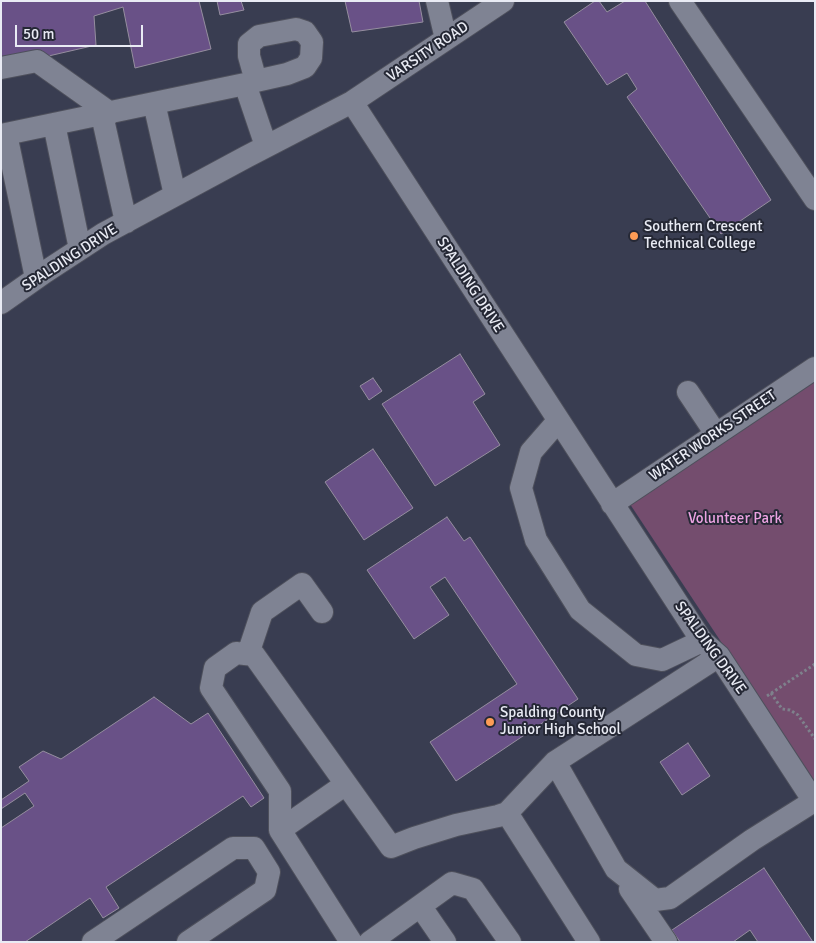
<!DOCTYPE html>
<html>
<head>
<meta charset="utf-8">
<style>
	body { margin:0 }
	#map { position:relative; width:816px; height:943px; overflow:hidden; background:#2f3240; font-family:Signika,sans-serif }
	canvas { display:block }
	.frame { position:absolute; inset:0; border:2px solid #e9ebf4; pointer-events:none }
	.scale { position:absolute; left:15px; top:25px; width:128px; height:22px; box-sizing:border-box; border:2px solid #e9ebf4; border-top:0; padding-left:6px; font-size:15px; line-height:18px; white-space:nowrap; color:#e9ebf4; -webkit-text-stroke:4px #252835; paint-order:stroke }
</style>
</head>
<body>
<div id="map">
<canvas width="816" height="943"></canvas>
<div class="frame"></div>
<div class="scale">50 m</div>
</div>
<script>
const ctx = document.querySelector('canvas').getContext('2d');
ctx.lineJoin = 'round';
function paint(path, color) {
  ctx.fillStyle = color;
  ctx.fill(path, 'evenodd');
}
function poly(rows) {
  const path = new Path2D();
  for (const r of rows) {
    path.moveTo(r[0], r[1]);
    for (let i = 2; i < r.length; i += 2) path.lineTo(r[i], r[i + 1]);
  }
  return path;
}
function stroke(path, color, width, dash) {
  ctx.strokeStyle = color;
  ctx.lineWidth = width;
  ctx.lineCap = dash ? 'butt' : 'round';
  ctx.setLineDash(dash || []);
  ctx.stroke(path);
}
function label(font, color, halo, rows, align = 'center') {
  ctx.font = font + ' Signika,sans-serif';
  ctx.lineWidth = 4;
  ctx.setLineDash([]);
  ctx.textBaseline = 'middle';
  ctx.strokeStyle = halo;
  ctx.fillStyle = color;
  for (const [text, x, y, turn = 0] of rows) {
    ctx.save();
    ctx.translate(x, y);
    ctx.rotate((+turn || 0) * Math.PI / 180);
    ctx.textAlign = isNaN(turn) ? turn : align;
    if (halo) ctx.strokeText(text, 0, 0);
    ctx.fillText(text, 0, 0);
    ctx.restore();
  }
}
paint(poly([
	[1,1,815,1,815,942,1,942]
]), '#393d51');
paint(poly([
	[815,368,815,784,624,495]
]), '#744d6e');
const building = poly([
	[1,1,199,1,211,49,135,68,123,7,94,16,96,45,1,67,1,1],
	[217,1,241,1,244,10,220,15,217,1],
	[345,1,419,1,423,22,352,32,345,1],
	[595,1,599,1,607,12,625,1,645,1,771,200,721,234,627,97,637,89,627,73,607,85,564,22,595,1],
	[460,354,485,394,473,402,500,445,435,486,382,404,460,354],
	[373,378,382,391,369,400,360,386,373,378],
	[373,449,413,508,364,540,325,482,373,449],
	[447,517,464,541,470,537,578,699,456,781,430,742,517,684,445,577,430,587,449,615,414,639,367,570,447,517],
	[154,697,191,724,208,713,264,798,251,807,243,796,106,887,119,908,103,918,90,898,25,942,1,942,1,828,34,806,25,793,1,809,1,800,29,781,19,767,43,751,61,759,154,697],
	[688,743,710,776,682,795,660,762,688,743],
	[764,868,813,942,758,942,750,930,733,942,680,942,672,930,764,868]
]);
paint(building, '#695187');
stroke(building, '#958e9f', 1);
const minor = poly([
	[437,1,446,39],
	[680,1,815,199],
	[1,68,37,61,110,113],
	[256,81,249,56,249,44,259,36,296,29,305,32,312,42,311,58,305,67,287,74,256,81,245,84,266,146],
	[352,102,702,641,719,656,815,803],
	[154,103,175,195],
	[102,115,126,222],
	[54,124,80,249],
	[6,134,36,278],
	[1,135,245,84],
	[1,303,45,272,103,234,246,157,352,102,503,1],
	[688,392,716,434],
	[558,421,531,452,521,488,536,540,580,610,636,655,662,660,702,641],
	[612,504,815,368],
	[248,654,262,612,302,584,322,612],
	[555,762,616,869,655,900,670,898,752,840,814,801],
	[507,813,589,942],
	[280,830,346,784],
	[630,889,666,942],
	[421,907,445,942],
	[93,942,233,848,254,848,269,872,265,890,188,942],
	[351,942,280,830,280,791,211,688,215,668,236,653,254,655,391,847,414,838,456,825,498,816,507,813,555,762,719,656],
	[370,942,452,883,473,889,510,942]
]);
stroke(minor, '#4e505c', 24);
stroke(poly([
	[771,693,782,709,790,710,798,715,815,739],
	[767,696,815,664]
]), '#7e818c', 3, [2.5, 2.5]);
stroke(minor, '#7f8393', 22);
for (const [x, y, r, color] of [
	[634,236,5,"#fd9c55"],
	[490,722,5,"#fd9c55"]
]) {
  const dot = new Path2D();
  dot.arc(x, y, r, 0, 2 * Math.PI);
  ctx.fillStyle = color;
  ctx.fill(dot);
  stroke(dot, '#252835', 2);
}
label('15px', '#e9ebf4', '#252835', [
	["VARSITY ROAD",428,52,-34],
	["SPALDING DRIVE",70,258,-33],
	["SPALDING DRIVE",470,285,57],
	["WATER WORKS STREET",713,436,-34],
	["SPALDING DRIVE",710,648,54]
]);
label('15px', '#e9ebf4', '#252835', [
	["Southern Crescent",644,227],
	["Technical College",644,244],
	["Spalding County",500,713],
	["Junior High School",500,730]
], 'left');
label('15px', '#eca3e2', '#252835', [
	["Volunteer Park",735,519]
]);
</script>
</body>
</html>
